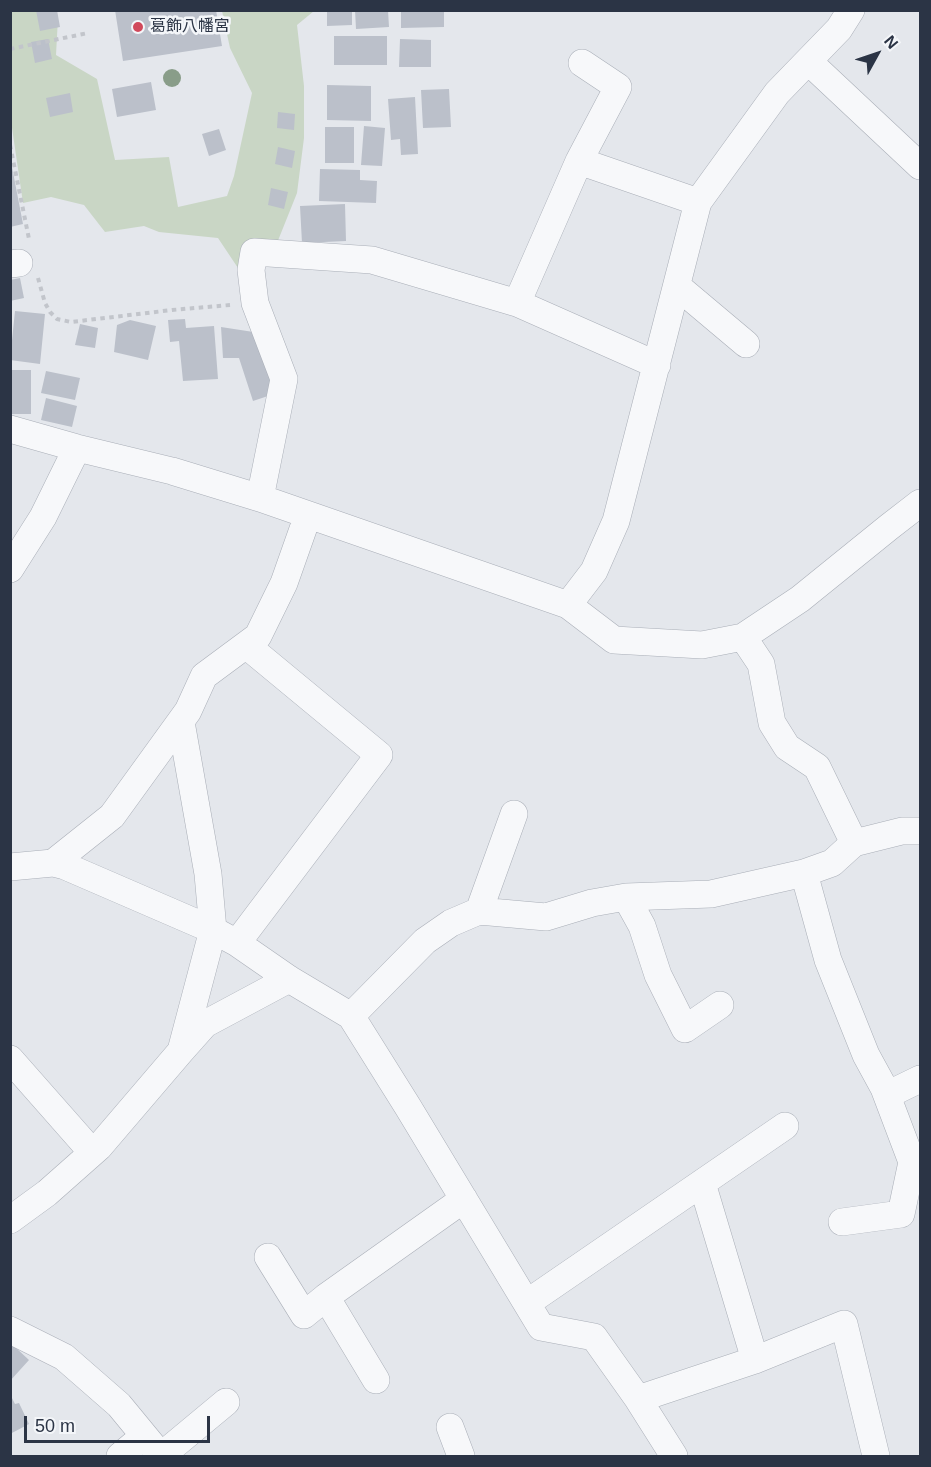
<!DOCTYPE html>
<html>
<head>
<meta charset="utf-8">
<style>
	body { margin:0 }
	#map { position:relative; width:931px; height:1467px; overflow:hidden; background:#e4e7ec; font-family:Arial,sans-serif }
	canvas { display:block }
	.frame { position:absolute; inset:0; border:12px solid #2b3445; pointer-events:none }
	.north { position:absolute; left:847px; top:24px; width:60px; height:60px; -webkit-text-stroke:4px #f4f6f9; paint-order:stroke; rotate:50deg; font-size:16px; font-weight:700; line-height:24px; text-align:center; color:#2b3445 }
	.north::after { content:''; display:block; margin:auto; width:21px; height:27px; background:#2b3445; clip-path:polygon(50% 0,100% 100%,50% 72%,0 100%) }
	.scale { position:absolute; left:24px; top:1416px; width:186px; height:27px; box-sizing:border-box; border:3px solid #2b3445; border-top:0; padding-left:8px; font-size:18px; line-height:21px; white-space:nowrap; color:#2b3445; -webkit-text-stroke:4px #f4f6f9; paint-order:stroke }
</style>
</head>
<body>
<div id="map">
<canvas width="931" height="1467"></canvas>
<div class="frame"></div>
<div class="north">N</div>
<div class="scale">50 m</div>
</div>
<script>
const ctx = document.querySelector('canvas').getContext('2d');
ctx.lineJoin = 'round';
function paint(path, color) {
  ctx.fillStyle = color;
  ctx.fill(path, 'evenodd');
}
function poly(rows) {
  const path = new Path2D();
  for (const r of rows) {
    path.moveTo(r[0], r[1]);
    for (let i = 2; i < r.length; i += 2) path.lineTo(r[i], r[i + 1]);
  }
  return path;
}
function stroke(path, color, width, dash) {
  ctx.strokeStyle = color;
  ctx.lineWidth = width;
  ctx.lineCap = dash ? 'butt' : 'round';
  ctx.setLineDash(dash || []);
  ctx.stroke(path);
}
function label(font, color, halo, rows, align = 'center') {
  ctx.font = font + ' Arial,"Noto Sans JP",sans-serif';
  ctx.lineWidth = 5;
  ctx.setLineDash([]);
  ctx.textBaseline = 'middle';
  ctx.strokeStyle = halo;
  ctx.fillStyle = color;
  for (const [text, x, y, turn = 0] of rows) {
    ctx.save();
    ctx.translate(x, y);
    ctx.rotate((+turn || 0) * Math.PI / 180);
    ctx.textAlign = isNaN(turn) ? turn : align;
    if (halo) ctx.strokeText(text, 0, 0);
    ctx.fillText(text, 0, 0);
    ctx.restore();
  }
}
paint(poly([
	[10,11,37,11,58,18,56,55,97,79,115,160,169,157,178,207,227,196,234,176,252,93,230,48,222,11,314,11,297,25,304,86,304,138,297,193,277,243,244,277,218,238,159,232,144,226,105,232,84,205,51,197,23,203,11,121]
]), '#c9d6c5');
paint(poly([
	[36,10,57,10,60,27,40,31],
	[115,10,216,10,222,46,123,61],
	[327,10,352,10,352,25,327,26],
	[355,10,388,10,389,27,356,29],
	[401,10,444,10,444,27,401,28],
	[334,36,387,36,387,65,334,65],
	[48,39,52,59,35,63,31,42],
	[400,39,431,40,431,67,399,67],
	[151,82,156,110,117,117,112,89],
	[327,85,371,86,371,121,327,120],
	[449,89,451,127,423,128,421,90],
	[70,93,73,112,50,117,46,98],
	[415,97,418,154,401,155,400,139,391,140,388,99],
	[278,112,295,114,294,130,277,128],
	[364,126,385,128,382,166,361,165],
	[325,127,354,127,354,163,325,163],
	[219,129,226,150,209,156,202,134],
	[278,147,295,151,292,168,275,164],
	[10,167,12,167,23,224,10,227],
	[320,169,360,170,360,180,377,181,376,203,319,201],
	[271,188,288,192,284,209,268,205],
	[345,204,346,241,302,243,300,206],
	[20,278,24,298,10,301,10,280],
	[15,311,45,314,40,364,10,360],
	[185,319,186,328,214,326,218,379,183,381,179,341,170,342,168,320],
	[130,320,156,326,148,360,114,352,117,325],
	[80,324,98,328,95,348,75,345],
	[221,327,260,333,277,393,253,401,239,358,223,358],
	[10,370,31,370,31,414,10,414],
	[46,371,80,378,75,400,41,393],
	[46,398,77,406,72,427,41,420],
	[10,1338,15,1347,29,1360,10,1381],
	[10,1394,15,1404,19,1403,29,1424,10,1434]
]), '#bbc0ca');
const minor = poly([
	[808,61,920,166],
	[579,161,618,87,582,63],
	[10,264,19,263],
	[677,286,746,344],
	[517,303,579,161,698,202],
	[10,429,77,448,172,471,260,498,568,605,614,640,702,645,743,637,800,599,889,527,920,503],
	[260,498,284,379,255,303,251,270,254,252,372,260,517,303,657,365],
	[10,569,43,517,77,448],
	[568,605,594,571,616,521,698,202,777,93,839,29,851,10],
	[743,637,761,664,772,723,787,747,817,767,854,843],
	[181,722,208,874,213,930,182,1047],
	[53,863,112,816,188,711,204,676,258,636,284,583,308,515],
	[10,867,53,863,65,866,213,930,237,943,289,979,351,1016,408,1107,541,1327,594,1337,638,1399,674,1456],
	[804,873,828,960,866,1055,884,1088,912,1162,901,1214,842,1222],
	[626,897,642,926,658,975,685,1029,720,1005],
	[479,911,514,814],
	[237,943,379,755,246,645],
	[351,1016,425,941,451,923,479,911,546,917,592,903,626,897,711,894,804,873,832,863,854,843,902,831,920,831],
	[10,1059,92,1152],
	[887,1095,920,1079],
	[702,1183,755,1360],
	[10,1220,47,1193,99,1147,181,1051,205,1024,289,979],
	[268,1257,304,1315,326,1297],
	[527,1303,785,1126],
	[10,1330,64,1357,119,1405,161,1456,226,1402],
	[376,1380,326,1297,464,1199],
	[638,1399,755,1360,844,1324,876,1456],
	[450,1427,461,1456],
	[120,1456,144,1436]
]);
stroke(minor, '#a9aeb7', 28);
stroke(poly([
	[10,49,88,33],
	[10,145,29,239],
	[38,278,45,303,50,312,57,319,71,322,172,310,230,305]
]), '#c2c5cb', 4, [4.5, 4.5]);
stroke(minor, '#f7f8fa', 27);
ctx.fillStyle = '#899d89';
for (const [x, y] of [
	[172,78]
]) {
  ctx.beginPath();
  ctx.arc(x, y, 9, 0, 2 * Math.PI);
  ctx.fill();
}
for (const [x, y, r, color] of [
	[138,27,6,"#d1495b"]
]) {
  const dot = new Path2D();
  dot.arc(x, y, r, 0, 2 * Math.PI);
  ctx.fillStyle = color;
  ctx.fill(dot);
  stroke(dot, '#f4f6f9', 2);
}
label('16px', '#2b3445', '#f4f6f9', [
	["葛飾八幡宮",150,27]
], 'left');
</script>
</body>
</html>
